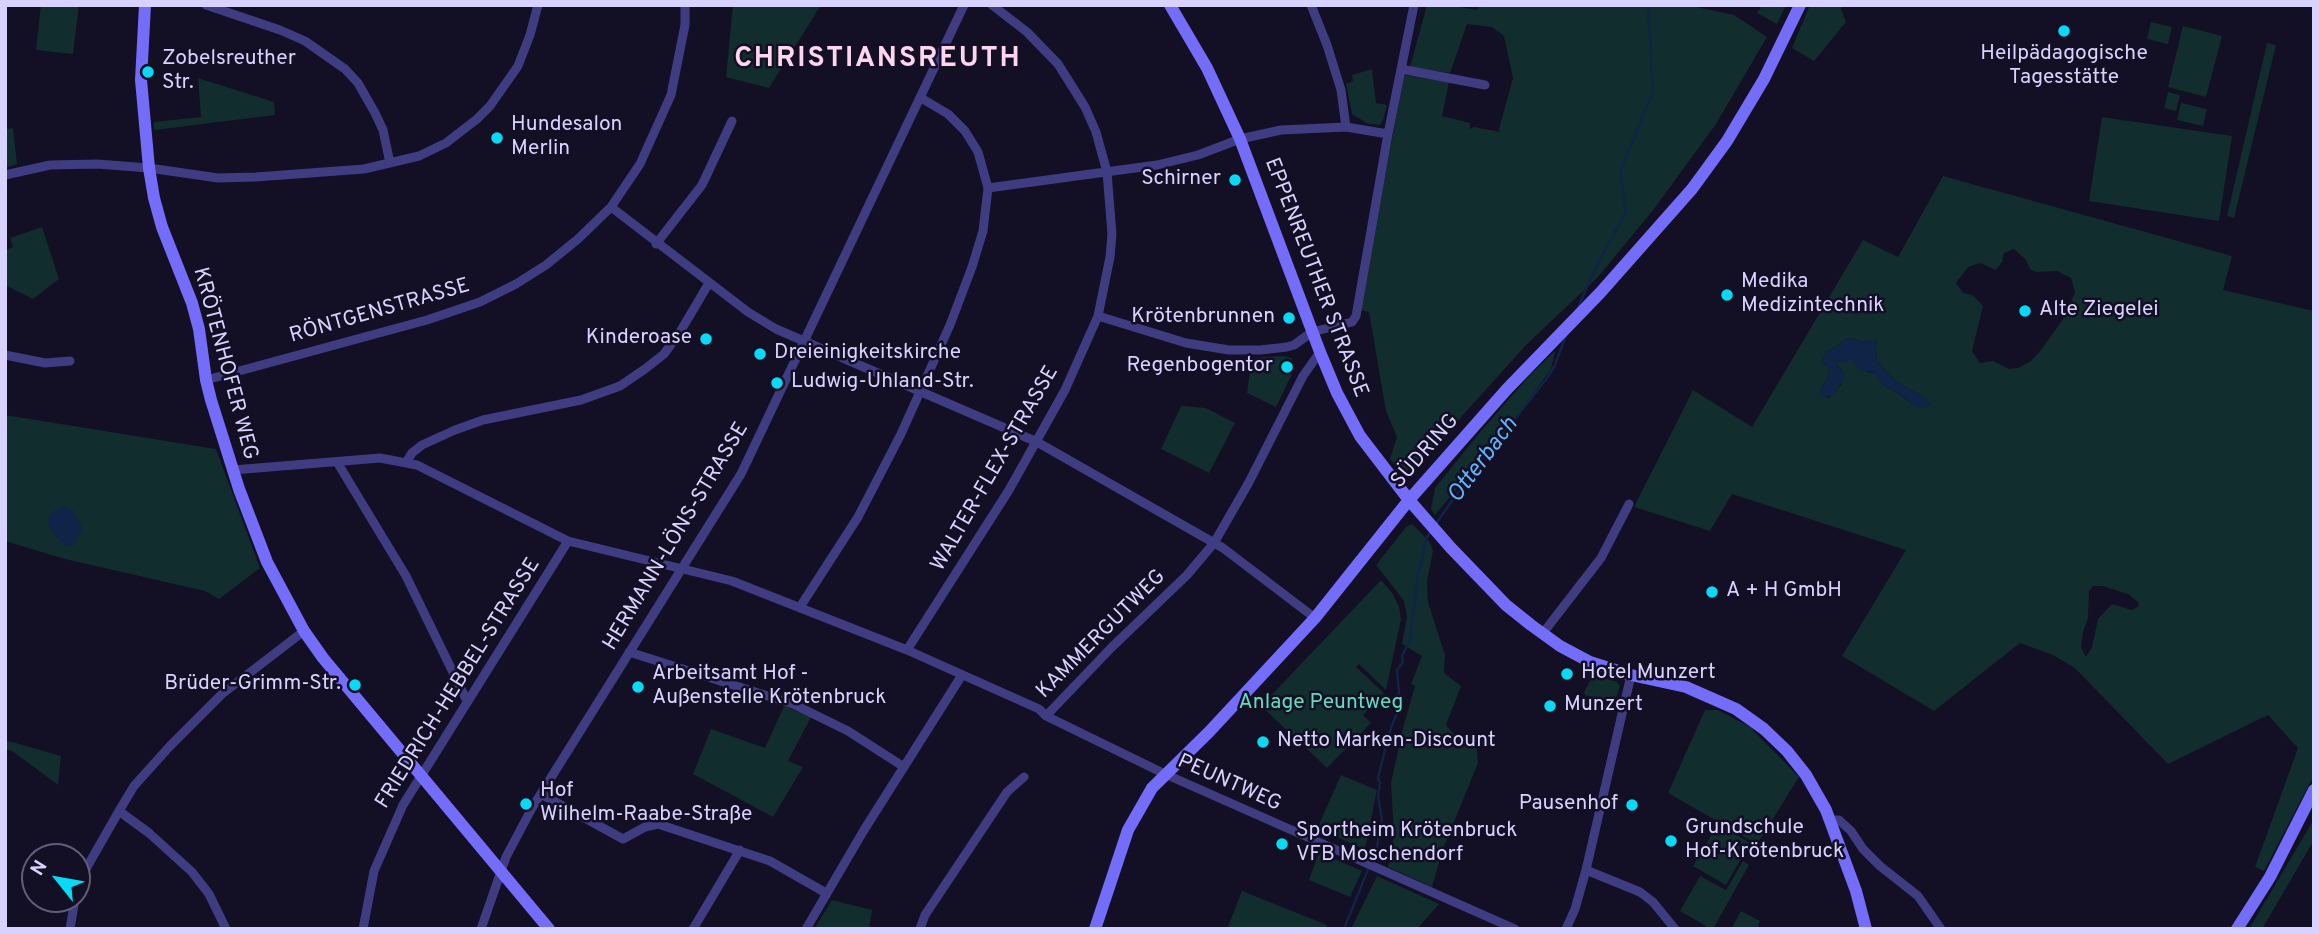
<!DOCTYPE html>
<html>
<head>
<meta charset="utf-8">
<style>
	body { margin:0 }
	#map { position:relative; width:2319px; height:934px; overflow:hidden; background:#130f24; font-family:Overpass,sans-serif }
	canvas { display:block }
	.frame { position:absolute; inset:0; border:7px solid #d8d3fe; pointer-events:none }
	.north { position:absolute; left:21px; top:843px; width:70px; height:70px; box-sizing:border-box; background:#130f24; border:2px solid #625d7b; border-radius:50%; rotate:301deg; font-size:19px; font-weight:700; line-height:28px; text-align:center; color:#d8d3fe }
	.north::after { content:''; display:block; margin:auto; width:24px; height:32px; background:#08daf5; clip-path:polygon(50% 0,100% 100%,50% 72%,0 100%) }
</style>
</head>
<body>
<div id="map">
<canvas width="2319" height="934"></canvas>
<div class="frame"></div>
<div class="north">N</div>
</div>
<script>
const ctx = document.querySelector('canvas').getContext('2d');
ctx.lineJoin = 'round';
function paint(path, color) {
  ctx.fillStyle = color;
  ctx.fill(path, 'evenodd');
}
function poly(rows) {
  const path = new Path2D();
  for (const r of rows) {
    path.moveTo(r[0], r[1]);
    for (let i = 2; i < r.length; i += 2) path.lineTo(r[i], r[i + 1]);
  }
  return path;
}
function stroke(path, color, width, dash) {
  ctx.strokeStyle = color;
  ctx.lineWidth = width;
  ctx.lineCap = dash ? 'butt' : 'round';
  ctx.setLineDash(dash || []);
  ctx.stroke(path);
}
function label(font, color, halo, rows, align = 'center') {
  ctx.font = font + ' Overpass,sans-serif';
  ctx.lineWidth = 5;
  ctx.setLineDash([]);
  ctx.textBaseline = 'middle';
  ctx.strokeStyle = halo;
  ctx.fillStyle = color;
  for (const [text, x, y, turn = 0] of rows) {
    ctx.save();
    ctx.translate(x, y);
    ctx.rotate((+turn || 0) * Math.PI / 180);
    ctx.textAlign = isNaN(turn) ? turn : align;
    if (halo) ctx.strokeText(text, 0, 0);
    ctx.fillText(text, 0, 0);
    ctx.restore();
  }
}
paint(poly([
	[41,5,79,5,73,54,36,50],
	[733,5,821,5,769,88,726,77],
	[1427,5,1451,5,1477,10,1480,5,1687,5,1734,15,1767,37,1716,124,1654,209,1598,277,1527,344,1418,465,1405,472,1398,470,1390,459,1397,437,1386,411,1369,312,1360,310,1404,75,1449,82,1442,116,1470,123,1470,129,1474,127,1500,132,1499,129,1513,78,1504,36,1492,27,1467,24,1450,73,1410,67],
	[1762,5,1786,5,1777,24,1757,13],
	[1810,5,1842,5,1841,9,1846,22,1814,61,1792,48],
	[2151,22,2172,27,2168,44,2147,39],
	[2183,26,2222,36,2206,97,2168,87],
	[2267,43,2276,45,2234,218,2227,216],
	[1372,69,1376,103,1387,105,1383,120,1380,125,1368,124,1352,114,1346,84,1353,81,1352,75],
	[198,78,274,102,275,115,154,130,154,122,201,117],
	[2168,92,2180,95,2176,111,2164,108],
	[2181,103,2207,109,2203,126,2177,120],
	[2102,117,2232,136,2219,221,2089,201],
	[13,128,17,164,5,168,5,129],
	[1943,176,2232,256,2223,290,2314,311,2314,775,2264,871,2255,867,2298,748,2268,715,2168,764,2075,668,2053,655,2020,643,1934,711,1842,656,1906,550,1732,494,1710,531,1634,507,1693,390,1752,427,1863,240,1898,257],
	[2014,249,2026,260,2030,269,2036,272,2057,271,2071,278,2075,292,2066,315,2041,350,2031,361,2018,368,2009,369,1993,361,1980,363,1972,351,1983,306,1973,295,1963,293,1956,283,1968,267,1980,263,1996,270,2002,262,2004,253],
	[1846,338,1865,342,1877,341,1875,348,1877,361,1896,381,1928,400,1908,401,1895,391,1883,385,1875,373,1867,372,1851,359,1842,362,1837,361,1836,364,1844,373,1841,385,1828,398,1821,389,1828,378,1829,369,1828,366,1821,363,1827,351,1836,347],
	[2093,586,2102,586,2128,594,2138,602,2139,606,2132,610,2112,604,2098,619,2092,647,2086,657,2081,647,2083,632,2088,618,2089,591],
	[42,227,59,279,33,299,5,285,5,250,13,247,10,238],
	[1555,351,1551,369,1518,415,1435,515,1431,509,1435,488,1481,431,1530,375],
	[1284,356,1291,358,1295,365,1294,370,1276,407,1247,393,1252,358],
	[1181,406,1206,408,1235,423,1209,473,1161,449],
	[5,415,216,449,260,568,219,599,205,591,65,559,5,541],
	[1412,524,1429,541,1433,551,1427,581,1428,602,1445,655,1444,673,1461,686,1446,725,1453,733,1477,749,1478,763,1443,849,1432,887,1388,867,1394,835,1391,783,1403,728,1415,686,1411,684,1422,656,1402,644,1407,617,1404,601,1376,565,1406,527],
	[1381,580,1393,594,1399,607,1401,619,1386,690,1359,664,1356,667,1384,693,1363,715,1371,723,1327,768,1261,706],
	[1594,674,1617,682,1620,686,1614,704,1585,695,1584,692],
	[784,706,811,717,788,761,803,767,773,817,693,774,711,729,765,748],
	[1705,710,1718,710,1750,727,1799,777,1757,844,1668,793],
	[5,740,61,756,58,785,12,751,5,749],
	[1341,775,1377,790,1365,849,1317,829],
	[2314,819,2314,840,2262,929,2249,929],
	[1718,824,1750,843,1726,885,1693,866],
	[1319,852,1362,871,1350,897,1309,880],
	[1743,861,1749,865,1713,929,1705,929,1706,926,1680,911,1700,876,1726,890],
	[1377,876,1439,904,1417,929,1351,929],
	[1242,891,1327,925,1326,929,1227,929],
	[832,900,872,910,869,929,814,929],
	[1741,911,1760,921,1757,929,1731,929]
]), '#122d2d');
paint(poly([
	[1846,338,1865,342,1877,338,1875,348,1877,361,1896,381,1928,400,1931,405,1925,408,1917,407,1895,391,1883,385,1875,373,1861,370,1851,360,1845,363,1837,361,1836,365,1844,373,1844,379,1834,394,1823,398,1819,393,1828,378,1829,369,1828,366,1821,363,1827,351,1836,347],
	[64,506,73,510,82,528,74,546,66,546,51,532,48,520,52,512]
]), '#0f2447');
stroke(poly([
	[1577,310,1593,273,1626,211,1620,172,1653,92,1648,5],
	[1435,525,1464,484,1547,378,1554,367,1566,336],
	[1344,929,1377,847,1382,819,1378,797,1380,783,1378,778,1389,734,1400,704,1397,670,1403,662,1402,656,1410,640,1418,575,1427,537,1431,531]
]), '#0f2447', 2.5);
stroke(poly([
	[206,5,280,30,305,41,345,69,358,83,375,113,383,130,390,163],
	[1311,5,1327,45,1341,90,1346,127],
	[1401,69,1485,85],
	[5,175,50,165,97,164,149,168,218,178,256,177,364,169,419,156,446,143,477,119,490,106,518,66,530,35,538,5],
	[988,188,1157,165,1198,155,1240,139,1281,130,1346,127,1388,134],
	[611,207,748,312,776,329,1037,442,1223,548,1315,618],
	[656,244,702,185,732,121],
	[1098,316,1186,343,1229,350,1260,350,1287,347,1294,345,1312,332,1352,322,1356,316,1388,134,1414,5],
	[5,355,45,363,70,361],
	[206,380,427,320,480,302,516,284,546,265,578,239,611,207,640,164,671,95,685,25,685,5],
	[407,461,412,453,422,445,455,430,483,420,581,400,620,386,645,369,664,354,680,332,709,283],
	[337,462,406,576,467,701],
	[233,470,380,458,417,465,568,541,732,581,907,650,1039,709,1046,716,1165,774,1515,929],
	[800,607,858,517,901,434,950,325,972,267,983,231,988,188,978,152,965,131,948,114,921,98],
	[1543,633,1601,558,1629,504],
	[907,650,1009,490,1065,390,1098,316,1110,257,1112,234,1107,172,1096,132,1085,107,1058,64,1027,32,992,5],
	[629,652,793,704,848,731,904,767],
	[1046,716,1111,648,1187,575,1214,543,1248,484,1303,376,1320,352],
	[541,794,623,839,645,827,658,824,770,861,826,893],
	[119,811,149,833,192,872,209,894,226,929],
	[1830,820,1839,820,1851,831,1863,849,1880,866,1918,896,1941,929],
	[1586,870,1640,892,1653,902,1675,929],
	[77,893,87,867,119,811,134,786,170,746,222,694,304,631],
	[70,929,75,899],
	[363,929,374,871,403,805,568,541],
	[481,929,506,857,532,808,741,474,964,5],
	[693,929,740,850],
	[806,929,864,830,962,675],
	[920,929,925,915,1007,792,1024,777],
	[1566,929,1575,909,1586,870,1631,675]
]), '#3f3c81', 9);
stroke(poly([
	[145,5,141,80,149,168,154,198,162,227,192,303,199,329,206,380,211,400,239,489,267,562,304,631,323,658,549,929],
	[1170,5,1207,68,1240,139,1320,352,1337,393,1360,436,1409,500,1451,548,1506,605,1531,625,1560,646,1590,662,1631,675,1686,687,1736,709,1764,729,1787,751,1806,775,1826,810,1856,891,1866,929],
	[1095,929,1128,830,1152,788,1209,732,1315,618,1409,500,1507,389,1600,293,1692,189,1727,141,1764,79,1800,5],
	[2237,929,2270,877,2314,790]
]), '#736dfa', 12);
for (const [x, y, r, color] of [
	[2064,31,7,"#08daf5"],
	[148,72,7,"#08daf5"],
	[497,138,7,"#08daf5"],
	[1235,180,7,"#08daf5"],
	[1727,295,7,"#08daf5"],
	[2025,311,7,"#08daf5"],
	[1289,318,7,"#08daf5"],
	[706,339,7,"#08daf5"],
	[760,354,7,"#08daf5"],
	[1287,367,7,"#08daf5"],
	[777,383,7,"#08daf5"],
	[1712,592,7,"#08daf5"],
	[1567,674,7,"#08daf5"],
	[355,685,7,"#08daf5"],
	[638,687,7,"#08daf5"],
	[1550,706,7,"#08daf5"],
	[1263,742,7,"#08daf5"],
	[526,804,7,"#08daf5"],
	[1632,805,7,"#08daf5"],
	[1671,841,7,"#08daf5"],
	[1282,844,7,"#08daf5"]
]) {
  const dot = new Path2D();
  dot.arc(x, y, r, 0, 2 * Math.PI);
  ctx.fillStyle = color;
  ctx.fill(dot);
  stroke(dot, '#130f24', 2.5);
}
label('21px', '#d8d3fe', '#130f24', [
	["Heilpädagogische",2064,55,"center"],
	["Tagesstätte",2064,79,"center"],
	["Zobelsreuther",162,60],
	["Str.",162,84],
	["Hundesalon",511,126],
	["Merlin",511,150],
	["Schirner",1221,180,"right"],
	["Medika",1741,283],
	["Medizintechnik",1741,307],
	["Alte Ziegelei",2039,311],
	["Krötenbrunnen",1275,318,"right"],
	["Kinderoase",692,339,"right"],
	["Dreieinigkeitskirche",774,354],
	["Regenbogentor",1273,367,"right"],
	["Ludwig-Uhland-Str.",791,383],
	["A + H GmbH",1726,592],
	["Hotel Munzert",1581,674],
	["Arbeitsamt Hof -",652,675],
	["Außenstelle Krötenbruck",652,699],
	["Brüder-Grimm-Str.",341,685,"right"],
	["Munzert",1564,706],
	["Netto Marken-Discount",1277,742],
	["Hof",540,792],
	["Wilhelm-Raabe-Straße",540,816],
	["Pausenhof",1618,805,"right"],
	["Grundschule",1685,829],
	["Hof-Krötenbruck",1685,853],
	["Sportheim Krötenbruck",1296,832],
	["VFB Moschendorf",1296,856]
], 'left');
label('21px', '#d8d3fe', '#130f24', [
	["EPPENREUTHER STRASSE",1315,278,69],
	["RÖNTGENSTRASSE",380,312,-16],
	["KRÖTENHOFER WEG",224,364,75],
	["SÜDRING",1426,452,-49],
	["WALTER-FLEX-STRASSE",996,469,-60],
	["HERMANN-LÖNS-STRASSE",677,537,-59],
	["KAMMERGUTWEG",1102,635,-45],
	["FRIEDRICH-HEBBEL-STRASSE",459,684,-58],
	["PEUNTWEG",1229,784,24]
]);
label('21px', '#61dcbf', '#130f24', [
	["Anlage Peuntweg",1321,704]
]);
label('italic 23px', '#64b3fa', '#130f24', [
	["Otterbach",1484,461,-53]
]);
ctx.letterSpacing = '2px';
label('bold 28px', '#fed5ee', '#130f24', [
	["CHRISTIANSREUTH",878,60]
]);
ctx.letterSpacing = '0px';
</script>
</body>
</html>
